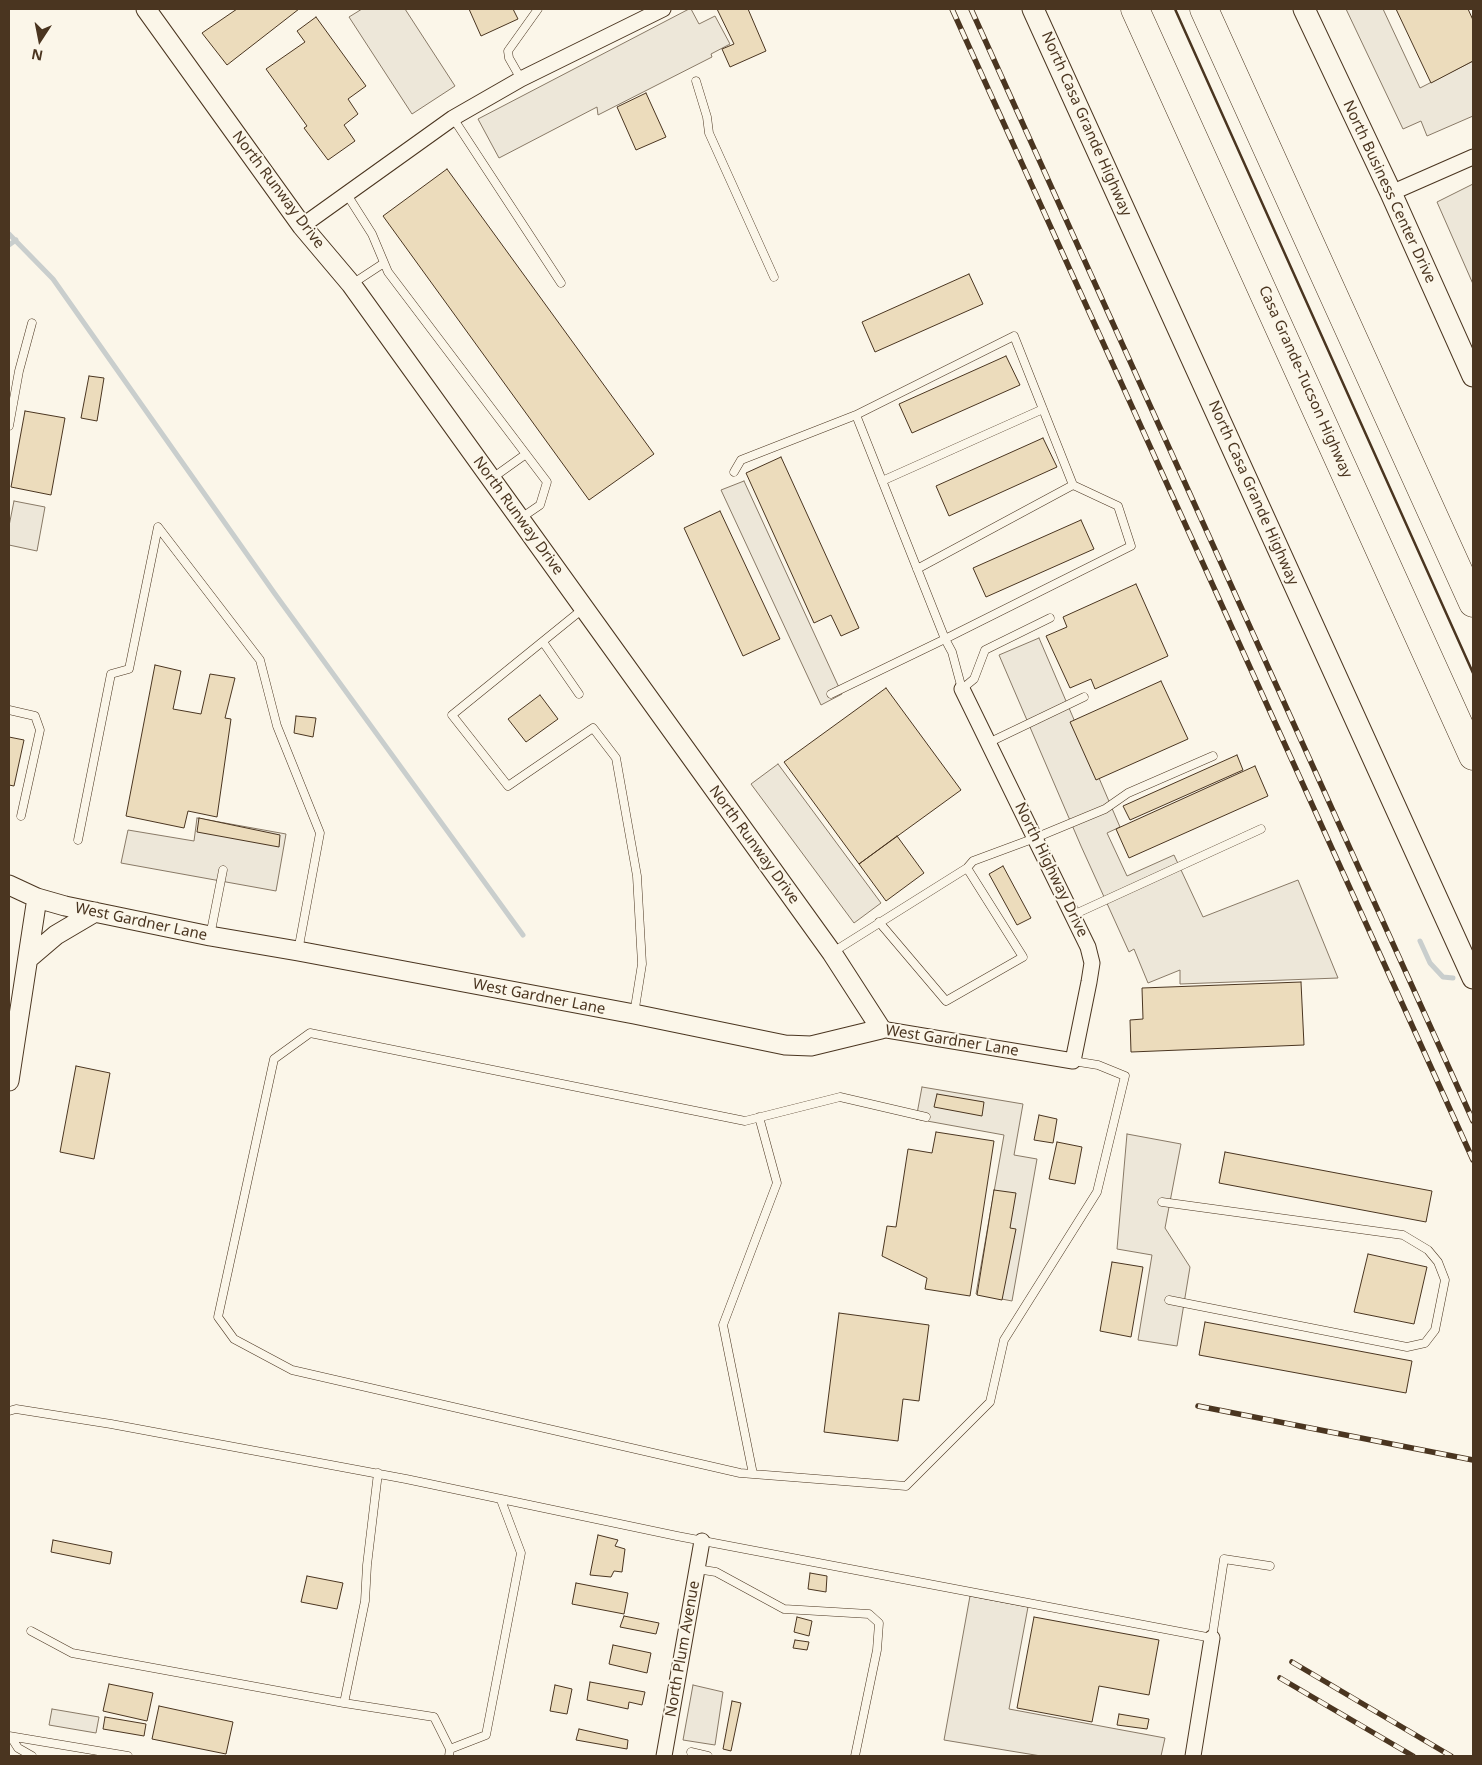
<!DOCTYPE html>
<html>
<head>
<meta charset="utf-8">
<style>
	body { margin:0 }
	#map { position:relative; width:1482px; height:1765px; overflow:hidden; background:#fbf6e9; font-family:"Noto Sans",sans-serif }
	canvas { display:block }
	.frame { position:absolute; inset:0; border:10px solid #4a3520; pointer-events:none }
	.north { position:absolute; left:15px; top:15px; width:50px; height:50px; -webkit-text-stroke:4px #fbf6e9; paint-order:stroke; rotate:191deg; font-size:14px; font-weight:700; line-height:20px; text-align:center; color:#4a3520 }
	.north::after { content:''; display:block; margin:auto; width:18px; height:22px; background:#4a3520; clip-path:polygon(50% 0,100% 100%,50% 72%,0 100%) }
</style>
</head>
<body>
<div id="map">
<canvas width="1482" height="1765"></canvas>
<div class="frame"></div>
<div class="north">N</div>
</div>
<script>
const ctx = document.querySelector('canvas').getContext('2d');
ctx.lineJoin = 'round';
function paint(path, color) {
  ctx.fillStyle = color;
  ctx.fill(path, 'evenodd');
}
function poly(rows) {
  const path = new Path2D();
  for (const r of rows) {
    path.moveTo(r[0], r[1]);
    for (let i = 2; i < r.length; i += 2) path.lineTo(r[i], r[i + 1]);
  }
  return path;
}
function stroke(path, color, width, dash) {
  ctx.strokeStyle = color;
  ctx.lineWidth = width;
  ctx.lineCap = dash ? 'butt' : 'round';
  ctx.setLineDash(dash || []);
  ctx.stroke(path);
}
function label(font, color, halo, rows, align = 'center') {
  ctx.font = font + ' "Noto Sans",sans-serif';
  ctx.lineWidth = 4;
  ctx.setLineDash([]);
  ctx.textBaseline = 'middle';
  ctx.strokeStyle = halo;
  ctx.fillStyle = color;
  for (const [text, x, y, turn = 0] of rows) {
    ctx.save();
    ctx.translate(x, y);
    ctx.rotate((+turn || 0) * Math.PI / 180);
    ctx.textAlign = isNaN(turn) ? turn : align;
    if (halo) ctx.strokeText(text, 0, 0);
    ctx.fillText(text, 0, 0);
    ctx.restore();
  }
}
const parking = poly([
	[362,9,405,9,455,86,412,114,349,17,362,9],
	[689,9,691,9,699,24,715,16,730,44,711,54,712,57,598,115,597,107,499,158,478,119,689,9],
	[1346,9,1383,9,1420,88,1473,61,1473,116,1427,136,1421,121,1403,129,1346,9],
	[1473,184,1473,284,1437,202,1473,184],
	[744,481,842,694,821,705,721,490,744,481],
	[14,501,45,507,37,551,9,545,9,526,14,501],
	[1039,638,1120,827,1107,833,1127,876,1174,855,1203,917,1298,880,1338,978,1180,984,1180,970,1148,983,1134,949,1129,952,1081,846,999,655,1039,638],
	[778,764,881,903,854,923,751,784,778,764],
	[197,818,286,834,276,891,121,863,128,830,194,841,197,818],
	[922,1087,1023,1104,1014,1155,1037,1159,1012,1301,976,1294,1004,1135,916,1119,922,1087],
	[1127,1134,1181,1144,1165,1228,1190,1267,1177,1346,1138,1340,1152,1255,1117,1249,1127,1134],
	[970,1596,1028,1607,1009,1709,1165,1738,1161,1756,1041,1756,944,1740,970,1596],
	[693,1685,723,1692,715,1745,683,1740,693,1685],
	[52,1709,99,1717,96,1733,49,1725,52,1709]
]);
paint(parking, '#ede7d9');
stroke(parking, '#887966', 1);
stroke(poly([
	[9,234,53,279,275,594,523,935],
	[9,245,16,240],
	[1420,941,1430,963,1443,977,1453,978]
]), '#c9cecd', 5);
const building = poly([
	[237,9,299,9,227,65,202,33,237,9],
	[469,9,513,9,518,19,481,36,469,9],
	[717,9,748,9,766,51,730,67,722,49,734,44,717,9],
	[1396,9,1468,9,1473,20,1473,61,1431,83,1396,9],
	[316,17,366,86,348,99,358,114,344,125,355,141,328,160,304,128,307,126,266,69,305,42,297,31,316,17],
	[646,93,666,137,636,150,617,107,646,93],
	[447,169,654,454,589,500,383,216,447,169],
	[969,274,983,304,875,352,862,322,969,274],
	[1006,356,1020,385,912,433,899,404,1006,356],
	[89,376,104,378,97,421,81,418,89,376],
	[25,411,65,418,51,495,11,487,25,411],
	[1043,438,1057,467,949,516,936,486,1043,438],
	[781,457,859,628,841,636,831,615,814,623,746,473,781,457],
	[720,511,780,639,743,656,684,528,720,511],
	[1081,520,1094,549,986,597,973,568,1081,520],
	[1136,584,1168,656,1095,689,1091,679,1070,688,1046,636,1067,627,1063,617,1136,584],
	[155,665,181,671,173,709,201,714,210,674,235,678,225,718,231,719,217,817,188,811,184,828,126,816,155,665],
	[1161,681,1188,739,1096,780,1070,722,1161,681],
	[886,688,961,790,859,864,784,762,886,688],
	[540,695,558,719,526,742,508,719,540,695],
	[296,716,316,718,313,737,294,733,296,716],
	[9,737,24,740,14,786,9,785,9,737],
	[1237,755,1243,770,1130,820,1123,806,1237,755],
	[1255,766,1268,796,1129,858,1116,829,1255,766],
	[199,818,280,835,279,847,197,832,199,818],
	[897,836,924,873,886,901,859,864,897,836],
	[1003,866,1031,918,1017,925,989,874,1003,866],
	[1301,982,1304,1045,1131,1052,1130,1020,1143,1019,1142,988,1301,982],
	[76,1066,110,1073,94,1159,60,1152,76,1066],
	[937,1094,984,1102,982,1116,934,1107,937,1094],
	[1039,1115,1057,1119,1053,1143,1034,1140,1039,1115],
	[936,1132,994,1141,970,1296,925,1289,927,1278,882,1256,887,1226,896,1227,908,1149,932,1153,936,1132],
	[1057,1142,1082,1147,1075,1184,1049,1179,1057,1142],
	[1225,1152,1432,1191,1426,1222,1219,1183,1225,1152],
	[994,1190,1016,1193,1010,1228,1016,1229,1002,1300,977,1295,994,1190],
	[1368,1254,1427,1267,1414,1324,1354,1312,1368,1254],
	[1112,1262,1143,1267,1131,1337,1100,1331,1112,1262],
	[839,1313,929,1325,919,1401,903,1399,898,1441,824,1432,839,1313],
	[1205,1322,1412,1361,1406,1393,1199,1355,1205,1322],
	[598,1535,618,1540,615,1546,625,1549,622,1572,614,1571,611,1577,590,1575,598,1535],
	[53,1540,112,1552,110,1564,51,1552,53,1540],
	[810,1573,827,1576,826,1592,808,1589,810,1573],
	[307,1576,343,1583,337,1609,301,1602,307,1576],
	[576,1583,628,1593,624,1614,572,1604,576,1583],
	[624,1616,659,1623,656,1634,620,1627,624,1616],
	[797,1617,812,1621,809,1636,794,1632,797,1617],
	[1034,1617,1159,1640,1149,1695,1099,1686,1092,1722,1017,1708,1034,1617],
	[795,1640,809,1642,807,1650,793,1648,795,1640],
	[613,1645,651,1653,647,1673,609,1664,613,1645],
	[590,1682,645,1692,642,1705,629,1702,628,1709,587,1700,590,1682],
	[109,1684,153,1693,147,1721,103,1711,109,1684],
	[555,1685,572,1689,567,1714,550,1711,555,1685],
	[732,1701,741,1703,731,1751,723,1749,732,1701],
	[159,1706,233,1722,226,1754,152,1739,159,1706],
	[1119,1714,1149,1719,1147,1729,1117,1725,1119,1714],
	[105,1717,146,1724,144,1736,103,1729,105,1717],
	[579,1729,628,1740,627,1749,576,1740,579,1729]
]);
paint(building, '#ecdcbc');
stroke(building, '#4a3520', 1);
const service = poly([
	[521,79,509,58,508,51,538,9],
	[696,81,707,117,709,133,774,277],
	[453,118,561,283],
	[346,193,372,234,388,272,547,482,540,505,521,518],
	[352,284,384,263],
	[9,426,19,371,32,323],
	[734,472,741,460,856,415],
	[491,479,526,454],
	[882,481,1043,409],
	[917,569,1073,485],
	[584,608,452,715,508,786,593,728,616,758,637,876,642,964,634,1014],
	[543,642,579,694],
	[831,694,945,639,1131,546,1118,506,1073,485,1014,336,856,415,945,639,952,652,962,689,974,679,985,650,1050,618],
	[9,710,35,716,40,730,21,816],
	[988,743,1084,697],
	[78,840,111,674,129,669,158,527,260,660,277,726,320,833,298,951],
	[1073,915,1261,829],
	[879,922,946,1001,1023,957,967,868],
	[210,936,223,870],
	[833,952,967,868,973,861,1035,838,1105,809,1128,793,1213,756],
	[926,1117,840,1097,745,1121,310,1033,274,1059,218,1317,234,1339,292,1370,740,1473,906,1486,990,1402,1004,1340,1097,1192,1125,1076,1098,1065,1073,1061],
	[1162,1202,1403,1235,1428,1250,1438,1262,1445,1280,1435,1330,1425,1343,1407,1347,1169,1300],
	[9,1411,16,1409,111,1424,406,1479,677,1536,1212,1638,1224,1559,1270,1566],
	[753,1474,723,1325,777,1183,759,1117],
	[697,1569,716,1572,784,1609,869,1614,879,1623,877,1650,855,1756],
	[31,1631,72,1653,344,1703,434,1717,450,1749,449,1756],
	[344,1703,365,1601,367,1565,378,1473],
	[9,1736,128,1756],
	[11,1737,18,1748,32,1756],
	[450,1749,486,1735,521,1553,501,1500],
	[691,1752,708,1756]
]);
const minor = poly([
	[1391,193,1473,157],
	[302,226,453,118,521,79,663,9],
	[881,1029,1073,1061,1089,982,1092,963,1088,947,962,689],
	[664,1756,702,1541],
	[1193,1756,1212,1638]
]);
const tertiary = poly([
	[9,885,37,898,65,906,210,936,298,951,634,1014,785,1045,811,1046,881,1029,832,953,351,284,302,226,146,9],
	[29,958,56,935,95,912],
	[9,1081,37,898]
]);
const secondary = poly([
	[1033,9,1473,978],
	[1304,9,1391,193,1473,376]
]);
const motorway = poly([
	[1135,9,1473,756],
	[1204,9,1473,603]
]);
stroke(service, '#4a3520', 9);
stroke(minor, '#4a3520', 17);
stroke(tertiary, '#4a3520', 21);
stroke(secondary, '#4a3520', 23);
stroke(motorway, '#4a3520', 29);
stroke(service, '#fbf6e9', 8);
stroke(minor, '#fbf6e9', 15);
stroke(tertiary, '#fbf6e9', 19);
stroke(secondary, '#fbf6e9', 21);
stroke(motorway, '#fbf6e9', 28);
const rail = poly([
	[952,9,1473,1160],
	[971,9,1473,1121],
	[1198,1406,1473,1460],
	[1292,1662,1451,1756],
	[1280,1678,1413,1756]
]);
stroke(rail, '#4a3520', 5.5);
stroke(rail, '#fbf6e9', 4, [11]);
stroke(poly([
	[1175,9,1473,673]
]), '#4a3520', 2.5);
label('15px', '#4a3520', '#fbf6e9', [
	["North Casa Grande Highway",1086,124,66],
	["North Runway Drive",278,190,53],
	["North Business Center Drive",1389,192,65],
	["Casa Grande-Tucson Highway",1305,382,66],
	["North Casa Grande Highway",1253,493,66],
	["North Runway Drive",518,516,54],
	["North Runway Drive",754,845,54],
	["North Highway Drive",1051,870,64],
	["West Gardner Lane",141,922,12],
	["West Gardner Lane",539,997,11],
	["West Gardner Lane",952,1041,9],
	["North Plum Avenue",683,1649,-80]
]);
</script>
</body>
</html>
